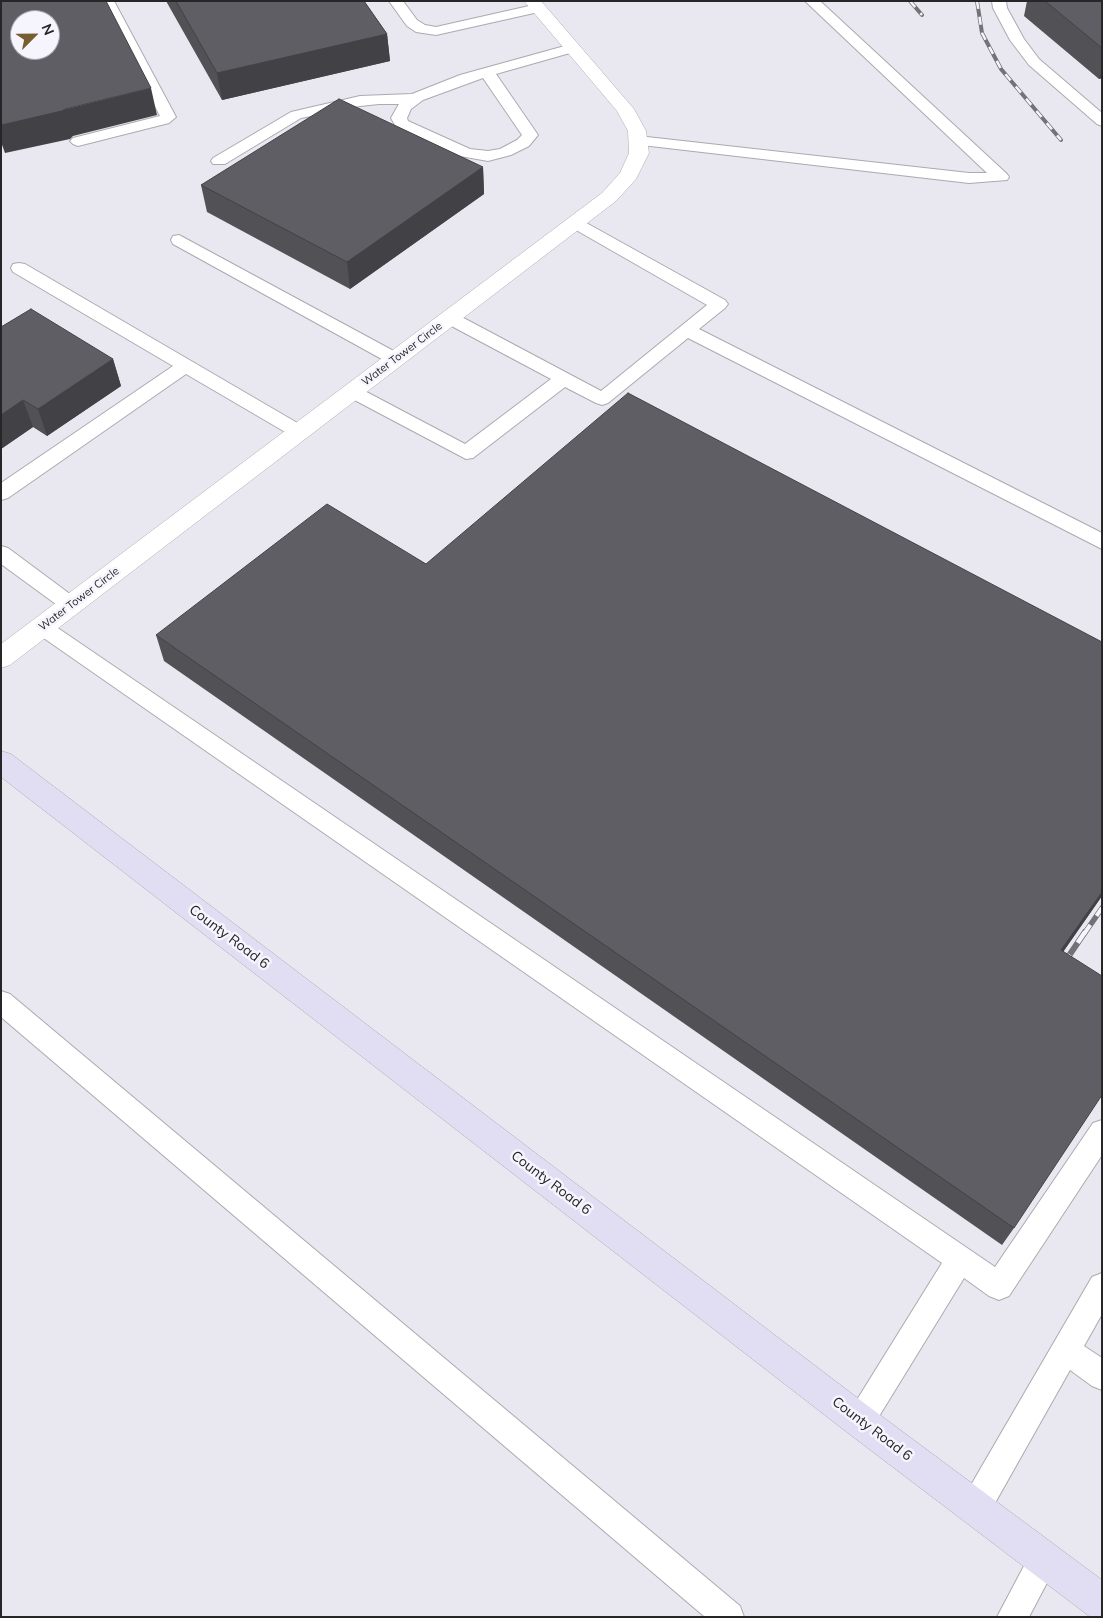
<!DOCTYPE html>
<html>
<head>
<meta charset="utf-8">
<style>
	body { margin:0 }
	#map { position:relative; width:1103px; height:1618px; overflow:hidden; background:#e9e8f0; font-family:Mulish,sans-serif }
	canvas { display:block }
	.frame { position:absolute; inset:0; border:2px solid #262528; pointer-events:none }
	.north { position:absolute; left:10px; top:10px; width:50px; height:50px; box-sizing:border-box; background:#f6f5fd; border:1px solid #a3a2a8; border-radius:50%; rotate:67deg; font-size:14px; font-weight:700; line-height:20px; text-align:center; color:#262528 }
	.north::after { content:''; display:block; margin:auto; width:18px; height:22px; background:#775e2f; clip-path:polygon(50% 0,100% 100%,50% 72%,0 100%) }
</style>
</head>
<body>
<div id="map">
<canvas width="1103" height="1618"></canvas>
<div class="frame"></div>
<div class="north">N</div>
</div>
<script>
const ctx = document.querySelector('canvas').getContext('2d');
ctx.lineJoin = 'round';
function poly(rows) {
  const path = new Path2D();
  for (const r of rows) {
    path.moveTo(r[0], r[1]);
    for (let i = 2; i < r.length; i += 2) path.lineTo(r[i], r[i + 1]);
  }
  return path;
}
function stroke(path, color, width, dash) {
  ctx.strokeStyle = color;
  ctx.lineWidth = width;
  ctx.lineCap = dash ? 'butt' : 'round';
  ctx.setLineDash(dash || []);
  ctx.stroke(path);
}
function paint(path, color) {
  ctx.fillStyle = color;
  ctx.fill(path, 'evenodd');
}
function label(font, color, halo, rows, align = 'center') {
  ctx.font = font + ' Mulish,sans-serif';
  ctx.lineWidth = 5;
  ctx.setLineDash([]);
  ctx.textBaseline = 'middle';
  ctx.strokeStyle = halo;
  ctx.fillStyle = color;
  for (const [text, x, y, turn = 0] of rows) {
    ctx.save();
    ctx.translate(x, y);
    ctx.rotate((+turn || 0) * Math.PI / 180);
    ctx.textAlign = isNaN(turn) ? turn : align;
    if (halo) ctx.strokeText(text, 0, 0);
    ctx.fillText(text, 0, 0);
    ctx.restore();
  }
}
const service = poly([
	[100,1,114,1,176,117,169,123,78,146,73,144,70,141,73,138,160,116,100,1],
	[389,1,403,1,417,20,425,25,436,27,538,4,543,5,545,8,543,11,436,35,416,32,407,26,389,1],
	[805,1,820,1,1007,174,1009,177,1007,180,969,183,633,144,630,141,633,138,638,136,969,173,987,173,805,1],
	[992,1,1006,1,1007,8,1024,39,1039,59,1102,113,1102,126,1097,124,1029,65,1010,40,993,8,992,1],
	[572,44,577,45,579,48,577,51,496,74,538,135,529,146,511,155,488,161,460,156,396,127,391,118,399,104,379,104,360,106,301,118,225,164,213,164,211,161,213,158,291,112,360,96,412,94,460,75,572,44],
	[483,78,522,135,517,140,500,149,488,151,470,149,408,121,407,118,411,109,423,100,483,78],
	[575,218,581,220,725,300,728,304,725,308,699,329,1102,533,1102,549,688,338,608,403,602,405,596,403,565,387,473,458,466,459,347,396,344,392,347,388,353,386,359,388,465,444,551,379,444,322,441,318,444,314,450,312,456,314,601,391,707,305,569,226,567,223,569,220,575,218],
	[179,235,401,355,404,359,401,363,395,365,389,363,173,244,171,240,173,236,179,235],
	[19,263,25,264,306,428,308,432,306,436,299,438,292,436,186,374,8,498,1,500,1,483,173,366,13,272,11,268,13,264,19,263],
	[1,546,8,548,78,600,81,605,78,610,71,613,64,610,1,564,1,546],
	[42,619,49,622,995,1267,1093,1123,1102,1120,1102,1155,1009,1296,999,1300,989,1296,964,1278,870,1431,860,1435,850,1431,846,1421,850,1411,942,1263,35,632,32,627,35,622,42,619],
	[1,991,10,994,740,1606,744,1617,705,1617,1,1017,1,991],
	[1102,1273,1102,1314,1084,1346,1102,1358,1102,1390,1092,1386,1070,1370,986,1519,975,1523,964,1519,960,1508,964,1497,1092,1277,1102,1273],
	[1045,1543,1056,1547,1060,1558,1029,1617,997,1617,1034,1547,1045,1543]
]);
const minor = poly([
	[524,1,541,1,634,109,646,131,649,153,636,179,616,201,10,665,1,668,1,644,602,193,620,173,629,153,628,131,617,111,524,1]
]);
const secondary = poly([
	[1,751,11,754,872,1409,1102,1580,1102,1617,1089,1616,848,1433,1,777,1,751]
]);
stroke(service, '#aaaab1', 2);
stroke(minor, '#aaaab1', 1);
stroke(secondary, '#aaaab1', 1);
paint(service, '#fff');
paint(minor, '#fff');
paint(secondary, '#e1ddf3');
const railFar2 = poly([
	[910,1,922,15],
	[977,1,982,33,1001,69,1061,140]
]);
const railFar1 = poly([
	[1084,934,1102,908]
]);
const rail = poly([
	[1062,966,1085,932]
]);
stroke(railFar2, '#737277', 4);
stroke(railFar1, '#737277', 5.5);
stroke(rail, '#737277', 6);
stroke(railFar2, '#f6f5fd', 2.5, [8]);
stroke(railFar1, '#f6f5fd', 4, [11]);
stroke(rail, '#f6f5fd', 4.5, [14]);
paint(poly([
	[166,1,364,1,387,34,390,61,222,100],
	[1027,1,1102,1,1102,78,1099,79,1024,16],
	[483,167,484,194,350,289,207,212,201,185],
	[1,327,113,359,121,386,47,436,33,427,1,449],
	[426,564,1102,642,1102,896,1063,952,1014,1228,1002,1245,164,661,156,635]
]), '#525156');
paint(poly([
	[387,34,390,61,222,100,217,73],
	[1102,70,1102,78,1099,79],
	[151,88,157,115,73,136,70,139,5,153,1,142,1,125],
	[483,167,484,194,350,289,347,262],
	[113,359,121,386,47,436,38,409],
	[23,400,33,427,1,449,1,415],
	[1102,892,1102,896,1049,972,1061,950]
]), '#424246');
const building = poly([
	[1,1,106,1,151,88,65,109,62,111,1,125,1,1],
	[20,20,50,20,50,50,20,50,20,20],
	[176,1,364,1,387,34,217,73,176,1],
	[1045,1,1102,1,1102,48,1045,1],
	[339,99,483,167,347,262,201,185,339,99],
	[31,309,113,359,38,409,23,400,1,415,1,327,31,309],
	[628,393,1102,642,1102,892,1061,950,1102,976,1102,1095,1014,1228,156,635,327,504,426,564,628,393]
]);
paint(building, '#5f5e64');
stroke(building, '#424246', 1);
label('11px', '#262528', '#f6f5fd', [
	["Water Tower Circle",402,354,-37],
	["Water Tower Circle",79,599,-37]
]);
label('14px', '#262528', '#f6f5fd', [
	["County Road 6",229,937,37],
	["County Road 6",551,1183,37],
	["County Road 6",872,1429,37]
]);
</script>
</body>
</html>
